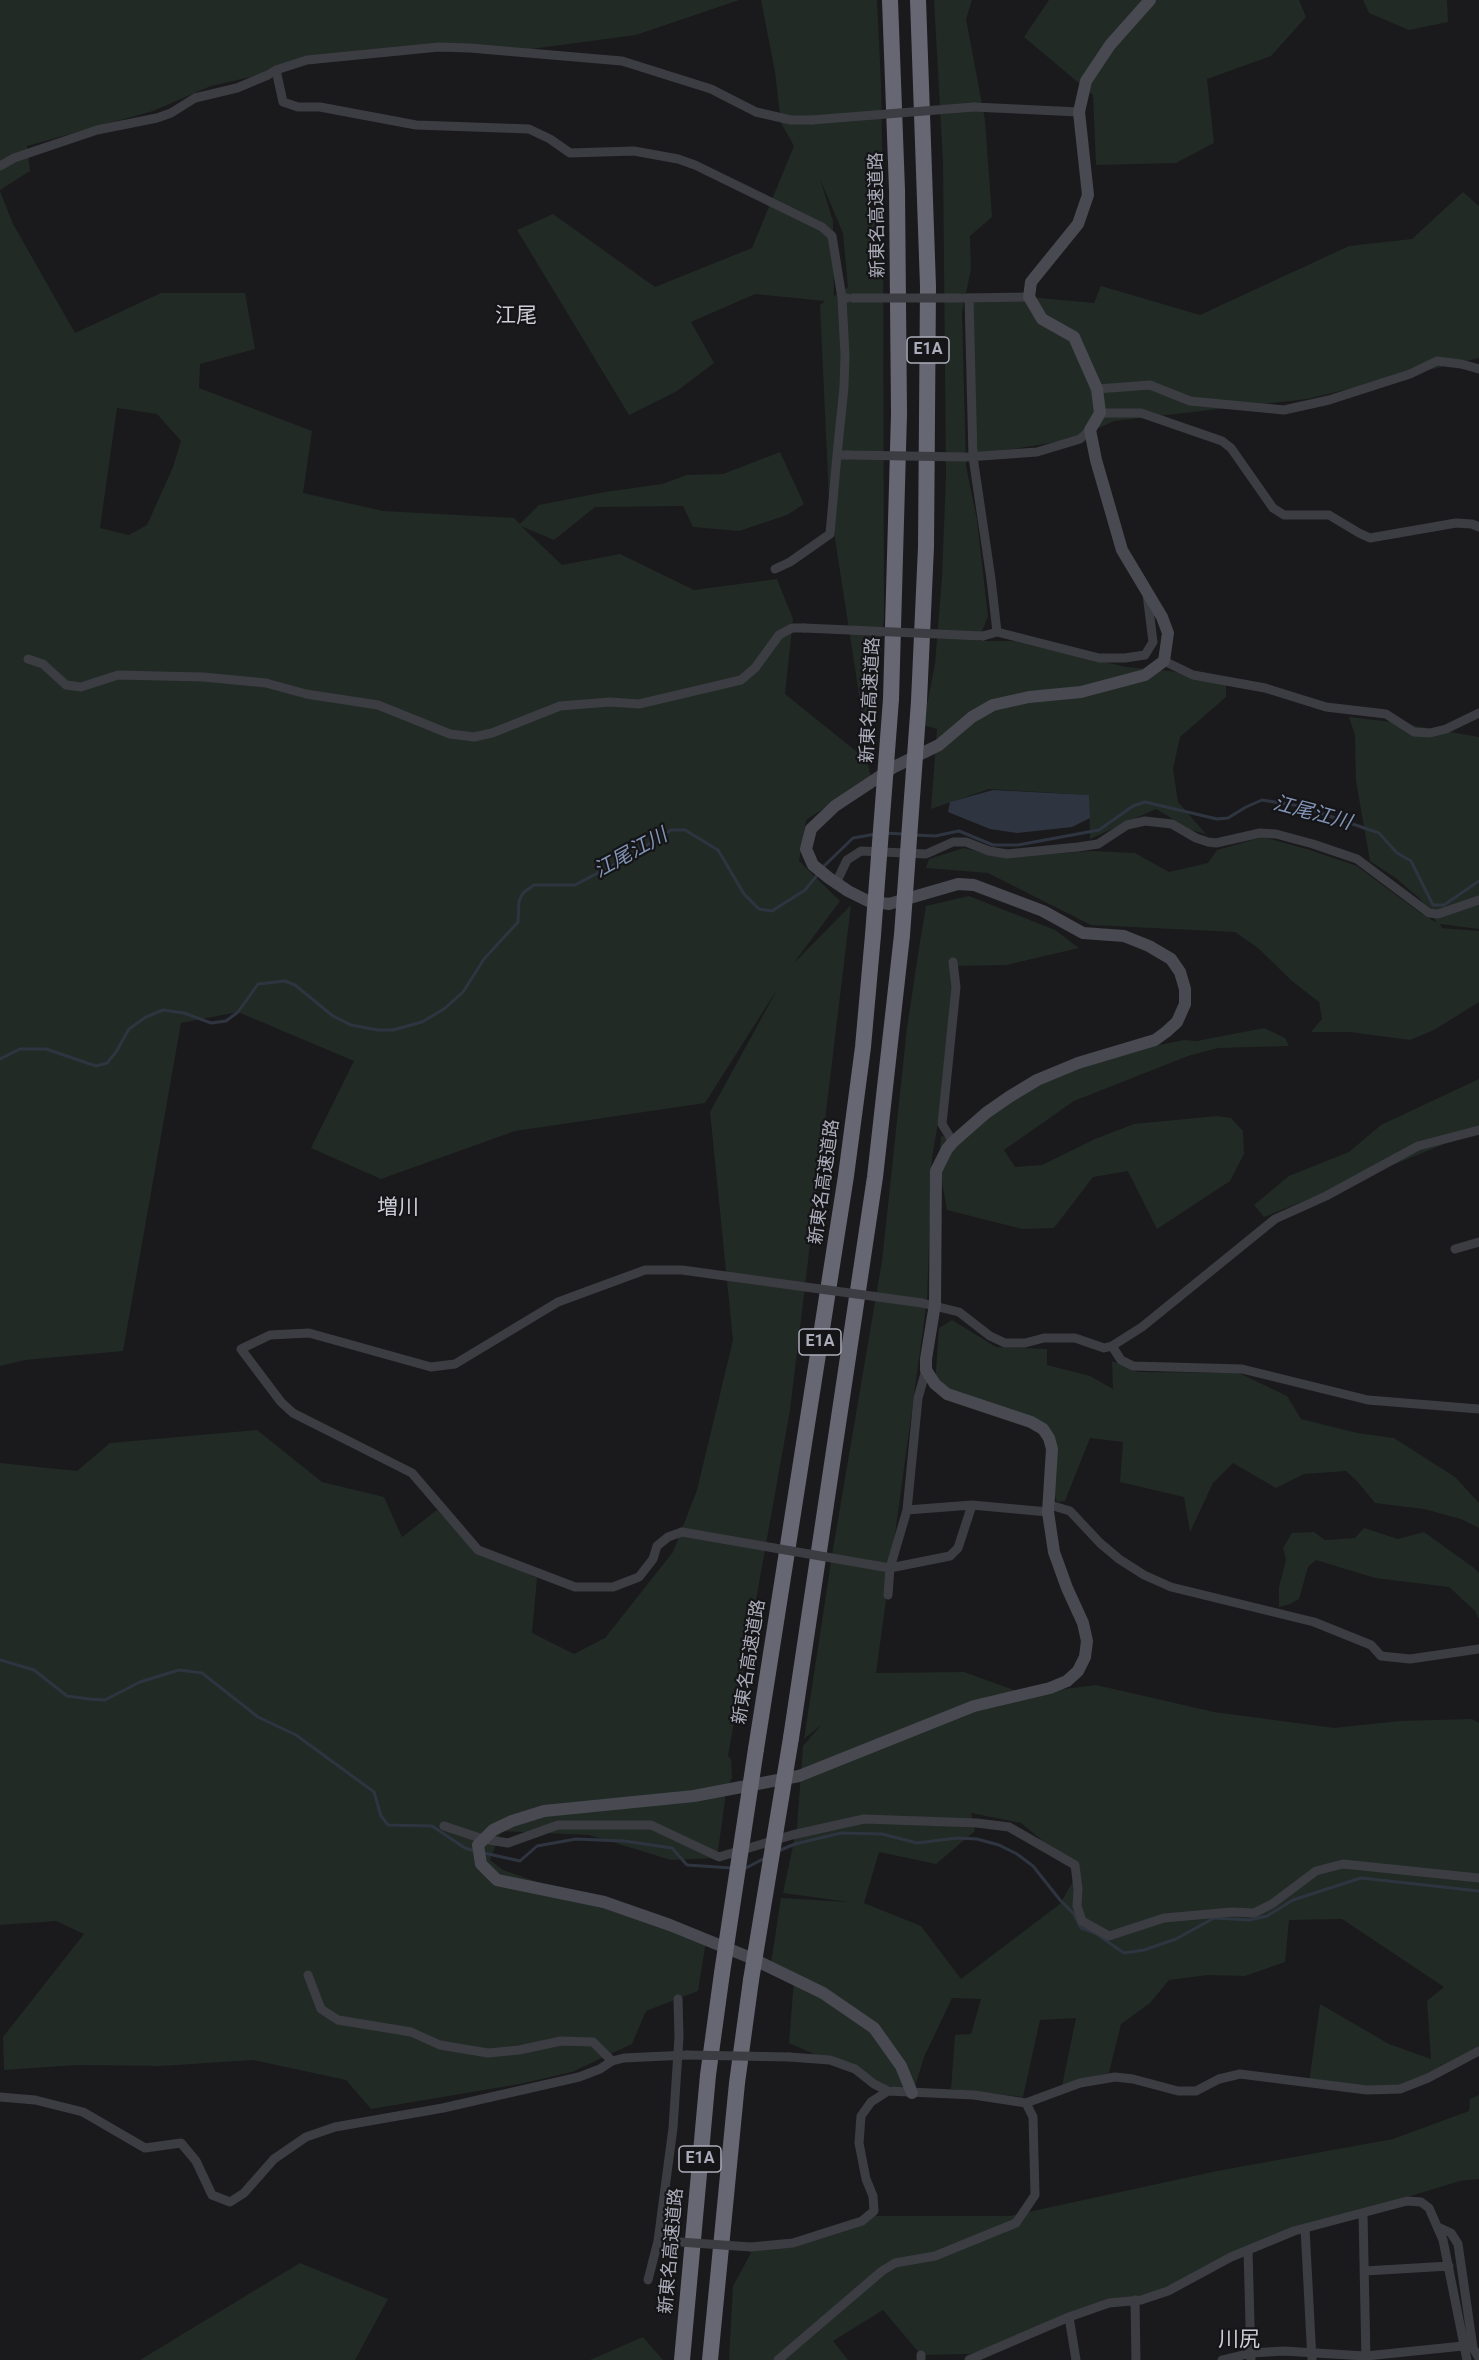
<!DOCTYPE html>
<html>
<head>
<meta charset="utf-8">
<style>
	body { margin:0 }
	canvas { display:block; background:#1a191c }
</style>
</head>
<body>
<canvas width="1479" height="2360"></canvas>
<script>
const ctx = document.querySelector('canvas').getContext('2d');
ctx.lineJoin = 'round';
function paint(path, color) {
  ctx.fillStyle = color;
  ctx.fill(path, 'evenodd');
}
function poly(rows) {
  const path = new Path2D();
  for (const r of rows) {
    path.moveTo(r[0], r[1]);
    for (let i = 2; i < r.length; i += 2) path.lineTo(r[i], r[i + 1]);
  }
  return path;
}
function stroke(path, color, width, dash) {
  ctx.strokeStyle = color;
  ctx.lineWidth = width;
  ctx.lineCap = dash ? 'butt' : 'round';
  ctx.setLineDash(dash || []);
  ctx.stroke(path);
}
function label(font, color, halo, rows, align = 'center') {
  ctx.font = font + ' Roboto,"Noto Sans JP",sans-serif';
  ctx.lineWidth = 4.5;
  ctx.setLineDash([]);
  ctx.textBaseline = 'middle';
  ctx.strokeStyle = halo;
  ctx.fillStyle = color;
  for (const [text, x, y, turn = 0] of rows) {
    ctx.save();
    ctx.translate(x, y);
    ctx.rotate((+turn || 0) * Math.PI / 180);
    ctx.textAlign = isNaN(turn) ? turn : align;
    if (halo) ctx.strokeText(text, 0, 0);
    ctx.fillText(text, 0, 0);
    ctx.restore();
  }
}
paint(poly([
	[0,0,739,0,636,35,516,51,374,49,211,86,153,111,27,146,30,171,0,190],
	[761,0,877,0,881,84,883,191,884,617,869,759,829,500,820,305,825,301,755,294,691,322,714,363,677,391,629,415,517,230,553,214,655,287,752,248,794,146,781,123,775,72],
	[820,179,843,233,848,287,834,296,833,221],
	[934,0,972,0,966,19,985,120,992,217,970,236,971,269,962,312,966,466,977,520,988,616,978,641,1013,641,1126,667,1170,671,1226,681,1226,697,1180,737,1173,769,1178,802,1206,834,1191,830,1156,809,1090,839,1089,795,989,789,931,809,937,729,923,725,935,664,942,577,946,475,943,162],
	[1049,0,1299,0,1306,17,1271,56,1207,79,1214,143,1176,163,1096,165,1093,95,1024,37],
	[1363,0,1447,0,1448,22,1409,30,1369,13],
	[0,191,13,224,75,333,161,293,245,293,255,349,200,364,199,388,312,431,303,493,383,511,514,518,520,524,539,505,605,492,662,484,687,475,723,474,780,452,804,504,787,515,739,531,693,527,683,506,595,507,554,540,521,526,562,565,620,554,694,590,777,579,793,619,785,694,867,760,871,778,806,820,799,861,840,901,793,964,851,905,790,1410,728,1756,731,1759,732,1777,726,1793,717,1858,671,1860,589,1835,501,1831,490,1860,503,1870,706,1941,698,1991,646,2011,632,2044,572,2072,520,2084,371,2109,346,2080,253,2060,162,2066,78,2065,4,2070,3,2037,84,1934,56,1921,0,1925,0,1463,77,1471,110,1443,257,1430,322,1482,384,1497,402,1537,437,1510,478,1550,537,1578,532,1633,574,1654,605,1638,673,1552,697,1490,733,1340,710,1112,778,988,705,1103,515,1131,381,1179,311,1148,354,1061,238,1012,181,1023,123,1351,25,1360,0,1366],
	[117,408,157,414,181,441,173,467,147,525,129,535,100,528],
	[1463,192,1479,206,1479,358,1307,399,1114,421,1075,439,977,455,969,298,1029,297,1094,303,1101,286,1200,315,1349,246,1412,239],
	[1349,717,1393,722,1479,737,1479,929,1440,924,1442,928,1479,931,1479,1002,1434,1030,1410,1040,1350,1032,1311,1032,1322,1019,1319,1002,1292,981,1258,948,1235,932,1091,925,988,873,926,868,929,859,964,848,1004,858,1091,851,1135,853,1169,872,1208,863,1217,850,1263,837,1310,850,1357,866,1419,912,1437,923,1420,899,1397,879,1370,861,1356,781,1355,735],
	[969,896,1055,930,1079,948,1006,965,956,966,950,1051,932,1158,927,1300,876,1673,964,1672,1025,1694,1096,1685,1214,1712,1334,1728,1399,1721,1472,1719,1479,1723,1479,2049,1447,2067,1440,2064,1445,2069,1400,2089,1309,2082,1320,2004,1389,2044,1431,2059,1427,2001,1444,1987,1342,1919,1289,1920,1285,1962,1245,1976,1208,1975,1169,1980,1150,2003,1121,2024,1109,2073,1062,2086,1076,2018,1040,2020,1023,2097,951,2089,955,2035,971,2034,981,1999,952,1998,924,2057,914,2090,887,2086,789,2043,794,1979,771,1963,781,1898,849,1902,783,1893,797,1827,803,1746,821,1725,804,1739,833,1549,882,1261,907,1028,919,948,926,906],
	[971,1813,1021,1823,1079,1871,1060,1904,961,1979,921,1926,864,1903,879,1852,936,1864,975,1831],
	[1264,1028,1285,1038,1289,1046,1218,1048,1188,1056,1074,1101,1004,1150,1015,1167,1042,1165,1095,1139,1134,1124,1217,1116,1231,1118,1243,1131,1244,1154,1230,1181,1157,1229,1128,1171,1093,1177,1054,1228,1022,1229,947,1210,939,1165,941,1136,958,1138,1043,1078,1095,1058,1184,1040,1197,1041],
	[1479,1079,1479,1130,1264,1217,1254,1205,1289,1176,1349,1152,1381,1125],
	[952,1320,996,1347,1047,1349,1047,1365,1090,1376,1113,1389,1112,1361,1138,1372,1239,1373,1287,1396,1301,1419,1357,1433,1394,1438,1455,1477,1479,1503,1479,1528,1461,1519,1424,1509,1375,1503,1357,1481,1346,1471,1304,1474,1276,1488,1233,1463,1213,1483,1190,1532,1184,1497,1120,1482,1123,1442,1090,1438,1065,1501,1057,1502,1050,1480,1050,1433,935,1384,939,1328],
	[1364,1528,1398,1539,1424,1532,1474,1568,1479,1573,1479,1619,1475,1611,1449,1587,1375,1578,1316,1560,1308,1567,1299,1599,1290,1604,1279,1607,1279,1587,1286,1560,1283,1548,1292,1533,1314,1532,1325,1540,1355,1538],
	[1479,2095,1479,2179,1460,2181,1305,2228,1168,2289,1109,2303,986,2350,969,2354,921,2355,883,2310,833,2341,848,2360,729,2360,733,2286,752,2251,873,2216,1010,2216,1217,2171,1393,2139,1469,2111,1470,2099],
	[300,2263,388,2299,355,2360,140,2360],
	[643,2337,663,2360,590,2360]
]), '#212a24');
paint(poly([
	[993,790,1089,795,1090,818,1072,827,1017,833,990,829,948,812,950,802]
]), '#2f3540');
stroke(poly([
	[885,833,903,834],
	[915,835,935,836,959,831,993,845,1018,845,1099,830,1133,806,1145,802,1217,819,1228,818,1246,807,1262,800,1300,806,1379,833,1397,853,1411,861,1433,905,1444,905,1479,881],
	[823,867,853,838,876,834],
	[0,1059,20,1049,46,1049,96,1066,107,1063,116,1052,129,1029,146,1017,163,1010,184,1013,211,1023,226,1021,238,1012,258,984,285,981,295,985,333,1016,351,1025,378,1030,393,1030,422,1022,444,1009,463,992,484,959,518,922,519,901,523,893,534,885,575,885,630,856,671,830,685,830,718,850,744,894,759,909,772,911,805,890,819,873],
	[0,1660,34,1670,67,1696,89,1699,105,1700,140,1682,179,1670,202,1673,258,1717,296,1735,374,1792,381,1816,388,1825,432,1826,465,1848,475,1851],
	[778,1851,795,1844,841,1833,882,1834,917,1843,957,1838,977,1839,999,1845,1017,1854,1033,1866,1060,1900,1074,1914,1081,1928,1095,1933,1124,1953,1144,1950,1176,1939,1214,1918,1249,1920,1267,1916,1293,1900,1361,1878,1479,1891],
	[484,1853,520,1861,537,1846,576,1839,624,1841,672,1848,687,1865,732,1868],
	[744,1869,765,1858]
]), '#2f3540', 3);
stroke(poly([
	[276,70,283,102,298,107,320,107,416,125,529,129,550,139,570,153,634,151,678,159,695,165,822,227,832,236,842,298],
	[974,107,1079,112],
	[0,166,14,158,97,130,157,118,171,113,195,98,237,88,268,75,276,70,307,60,439,47,470,48,622,61,711,89,756,112,791,120,812,120],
	[847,298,842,298,845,355,844,387,837,455,848,455],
	[965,298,1029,297],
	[969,298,973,457,991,579,997,632],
	[1097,389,1150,385,1190,401,1284,410,1329,400,1410,374,1437,361,1461,364,1479,369],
	[1100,413,1141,413,1222,441,1231,448,1273,508,1284,515,1329,515,1359,533,1370,538,1456,523,1472,524,1479,527],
	[968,457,1037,452,1080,439,1090,430],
	[775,569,790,562,830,534,837,455],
	[983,636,997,632,1099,658,1125,658,1145,655,1153,642,1147,594],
	[28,659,43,664,66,685,81,687,118,675,203,677,266,683,306,694,378,705,450,734,474,737,492,733,560,706,610,702,639,704,741,680,755,668,779,635,792,628,804,628],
	[1164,661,1193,675,1265,688,1326,707,1386,714,1414,732,1430,733,1446,729,1479,713],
	[836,883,847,860,861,851,926,854,953,842,966,842,989,851,1007,854,1078,847,1098,844,1127,825,1145,821,1172,824,1196,838,1208,842,1216,843,1260,833,1276,834,1313,844,1357,859,1429,913,1438,914,1479,900],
	[953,962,956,987,942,1124,953,1142],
	[1455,1249,1479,1242],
	[922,1303,959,1312,990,1336,1005,1343,1025,1343,1044,1338,1075,1338,1104,1348,1112,1346,1142,1327,1275,1219,1326,1196,1418,1146,1479,1130],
	[1112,1346,1121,1360,1133,1366,1242,1369,1368,1400,1479,1409],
	[1050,1505,1070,1511,1100,1543,1119,1559,1144,1575,1171,1587,1314,1622,1371,1645,1381,1656,1410,1659,1479,1649],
	[907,1510,972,1505],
	[682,1532,668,1537,657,1546,653,1559,639,1577,613,1587,575,1587,478,1550,412,1473,293,1413,281,1402,241,1349,270,1335,309,1333,431,1367,455,1364,558,1302,645,1270,682,1270,733,1277],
	[878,1566,890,1568,950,1556,958,1548,972,1505,1048,1512],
	[888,1595,890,1568,907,1510,918,1398,926,1370],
	[444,1826,483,1839,508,1843,558,1825,651,1825,719,1857,792,1835,864,1819,977,1823,1009,1827,1075,1865,1078,1889,1077,1906,1082,1921,1109,1936,1164,1918,1232,1912,1254,1913,1272,1904,1316,1871,1343,1864,1479,1878],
	[308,1975,321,2009,338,2020,411,2032,440,2045,488,2053,519,2050,561,2041,593,2042,612,2061],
	[789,2057,830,2060,855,2069,874,2084,888,2091],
	[0,2097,35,2100,83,2112,145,2148,181,2143,196,2161,212,2195,230,2202,244,2193,274,2159,306,2137,335,2127,443,2108,579,2077,600,2069,612,2061,624,2058,687,2055],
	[1026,2103,1080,2083,1115,2077,1133,2079,1178,2091,1196,2091,1219,2079,1240,2074,1367,2090,1400,2089,1428,2078,1479,2051],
	[1363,2213,1366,2360],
	[1438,2227,1451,2233,1458,2244,1473,2348,1479,2358],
	[1305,2228,1312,2360],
	[751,2247,793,2243,862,2221,874,2211,873,2196,866,2179,859,2143,861,2116,871,2102,888,2091,974,2095,1026,2103,1033,2117,1035,2195,1016,2223,935,2256,895,2263,882,2271,778,2360],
	[1248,2250,1251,2360],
	[1365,2271,1449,2266],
	[648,2280,658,2241,673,2128,679,2037,678,1999],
	[1135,2300,1136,2360],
	[1069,2317,1076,2360],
	[921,2355,921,2360],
	[969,2360,1069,2317,1109,2303,1141,2300,1168,2291,1231,2257,1294,2231,1407,2201,1421,2202,1429,2208,1443,2240,1467,2360],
	[1222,2360,1251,2353,1283,2351,1366,2356,1463,2346]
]), '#3c3c43', 9);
stroke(poly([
	[912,2093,901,2066,874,2028,823,1993,751,1958,670,1925,604,1902,497,1880,481,1864,478,1845,493,1830,512,1821,544,1811,694,1796,799,1776,974,1706,1050,1688,1067,1681,1078,1671,1085,1657,1087,1641,1083,1623,1067,1588,1054,1552,1048,1512,1052,1449,1049,1438,1043,1429,1031,1422,947,1394,935,1384,926,1370,926,1359,935,1304,936,1171,947,1149,953,1142,986,1113,1009,1097,1037,1080,1078,1063,1155,1040,1166,1032,1177,1022,1185,1004,1185,989,1180,972,1171,959,1149,946,1124,936,1083,933,1043,911,974,885,958,884,889,904,868,901,848,891,829,878,813,865,806,849,811,829,835,806,894,767,939,745,972,717,993,705,1029,697,1081,692,1145,675,1164,661,1168,633,1162,617,1122,550,1096,460,1090,430,1100,413,1097,389,1074,337,1042,319,1029,297,1031,282,1078,224,1088,195,1079,112,1086,81,1110,45,1150,0]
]), '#484951', 12);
stroke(poly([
	[890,0,897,190,899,414,891,699],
	[918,0,928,286,926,547,919,701],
	[791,1738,875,1177,902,935],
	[756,1749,846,1176,863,1047,873,935],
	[682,2360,708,2075,722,1973],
	[710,2360,737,2083,751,1980]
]), '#666772', 16);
stroke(poly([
	[812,120,974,107],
	[853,298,960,298],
	[848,455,965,457],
	[804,628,983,636],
	[733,1277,922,1303],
	[682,1532,878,1566],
	[687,2055,789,2057],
	[665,2241,751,2247]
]), '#3c3c43', 9);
stroke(poly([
	[873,935,891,699],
	[902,935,919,701],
	[722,1973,756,1749],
	[751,1980,791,1738]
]), '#666772', 16);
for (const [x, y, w] of [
	[928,350,42],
	[820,1342,42],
	[700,2159,42]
]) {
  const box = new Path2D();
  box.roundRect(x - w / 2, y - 13, w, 26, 4.5);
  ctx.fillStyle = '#151417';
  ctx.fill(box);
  stroke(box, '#acadbb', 1.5);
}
label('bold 16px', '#acadbb', null, [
	["E1A",928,350],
	["E1A",820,1342],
	["E1A",700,2159]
]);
label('18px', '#acadbb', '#151417', [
	["新東名高速道路",878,215,-91],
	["新東名高速道路",871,700,-87],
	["新東名高速道路",825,1182,-82],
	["新東名高速道路",750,1662,-81],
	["新東名高速道路",672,2251,-85]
]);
label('italic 20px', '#8295b7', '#151417', [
	["江尾江川",1312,814,15],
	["江尾江川",631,854,-29]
]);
label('21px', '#cdced7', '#151417', [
	["江尾",516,317],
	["増川",398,1209],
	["川尻",1239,2341]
]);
</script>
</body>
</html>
